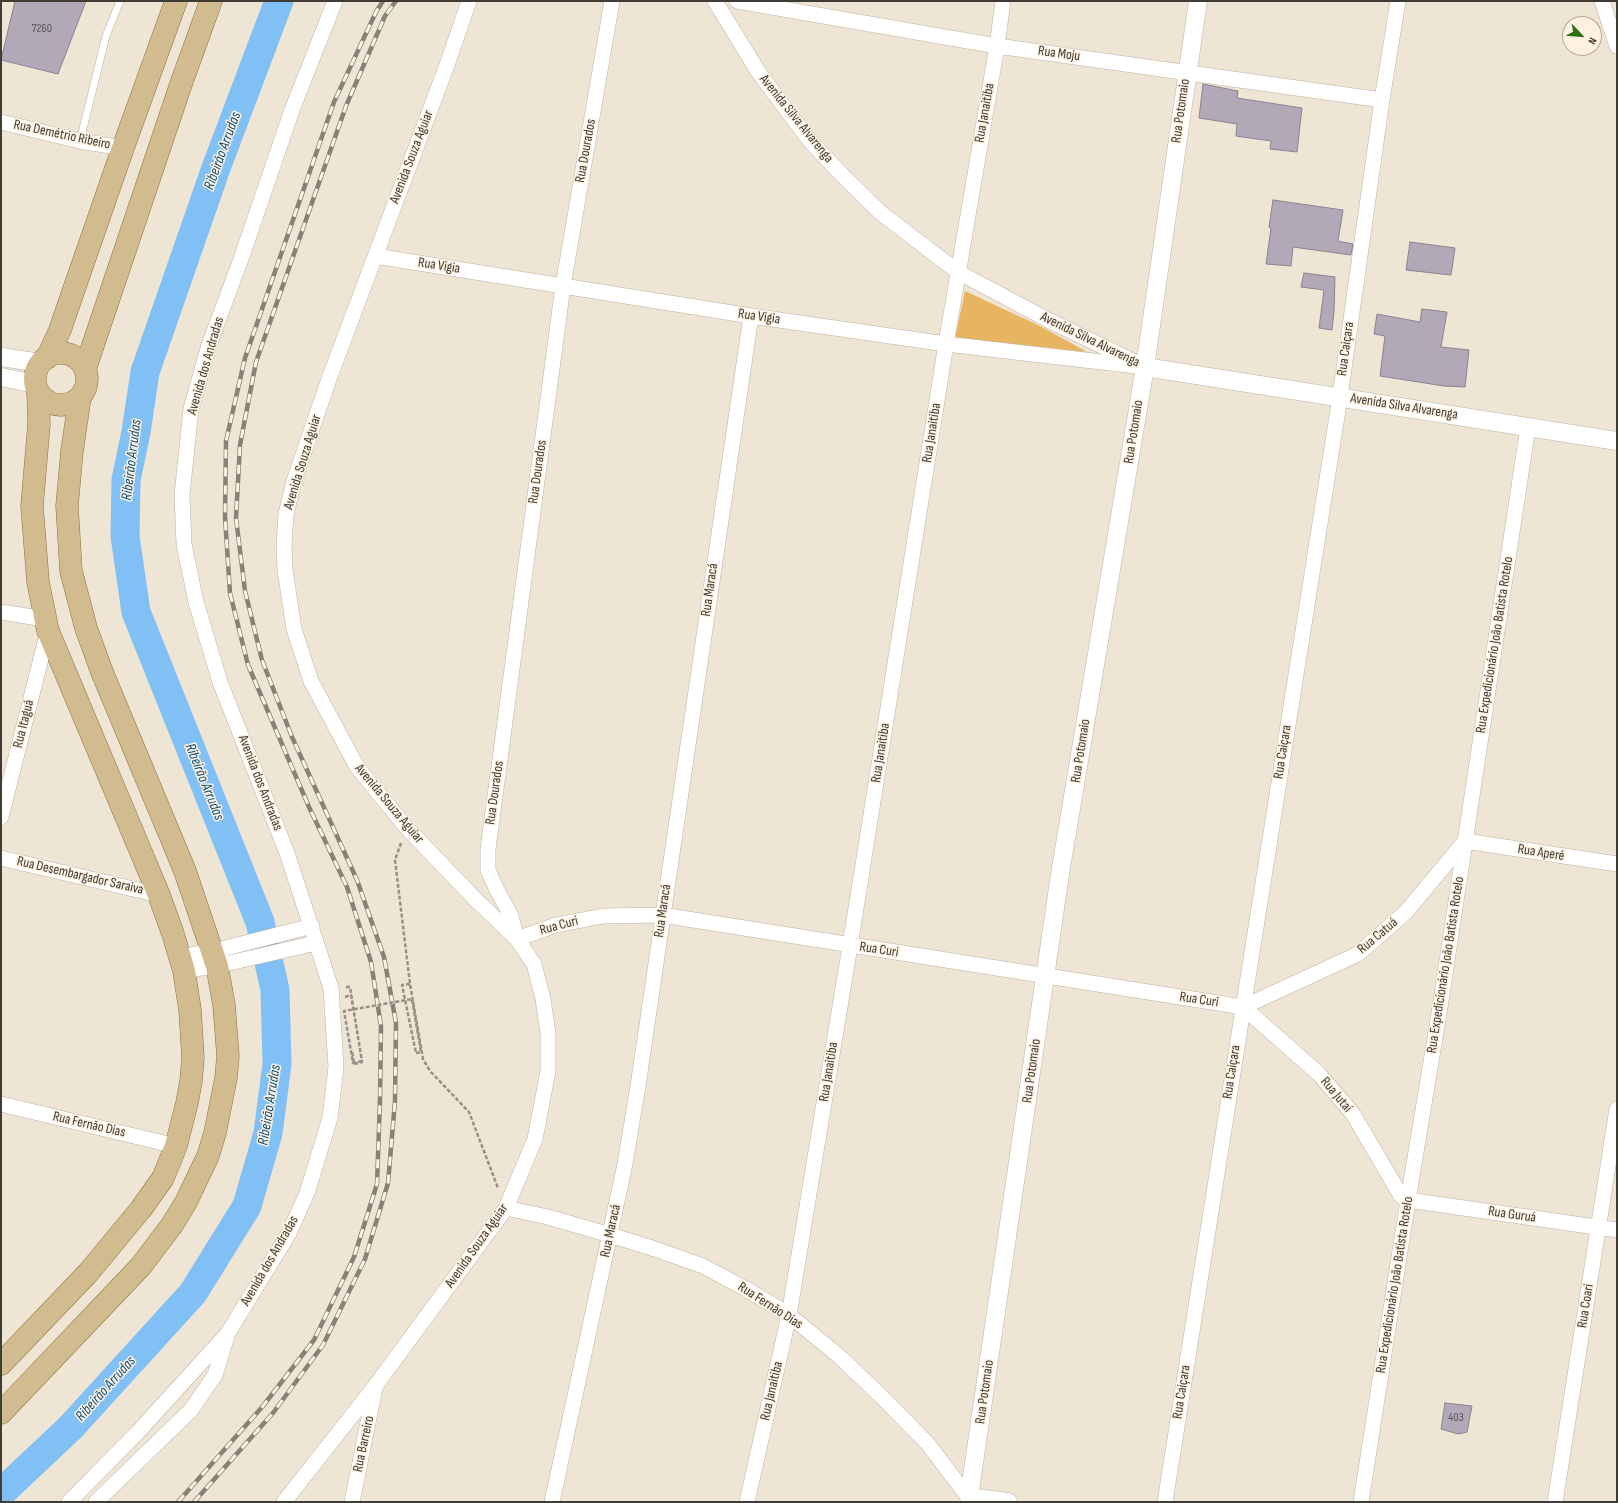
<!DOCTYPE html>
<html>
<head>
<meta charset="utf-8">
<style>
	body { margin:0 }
	#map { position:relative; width:1618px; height:1503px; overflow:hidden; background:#efe5d5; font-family:"Sofia Sans Condensed",sans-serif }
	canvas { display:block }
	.frame { position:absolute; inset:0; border:2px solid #3f3b35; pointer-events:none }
	.north { position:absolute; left:1562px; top:16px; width:40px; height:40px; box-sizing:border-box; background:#fdf2e2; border:1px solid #b1a99d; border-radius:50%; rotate:116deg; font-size:11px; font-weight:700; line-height:16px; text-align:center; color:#3f3b35 }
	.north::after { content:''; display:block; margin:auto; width:14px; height:18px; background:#2b7111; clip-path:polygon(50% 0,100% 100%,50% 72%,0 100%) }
</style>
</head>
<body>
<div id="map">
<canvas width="1618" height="1503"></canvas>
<div class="frame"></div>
<div class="north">N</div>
</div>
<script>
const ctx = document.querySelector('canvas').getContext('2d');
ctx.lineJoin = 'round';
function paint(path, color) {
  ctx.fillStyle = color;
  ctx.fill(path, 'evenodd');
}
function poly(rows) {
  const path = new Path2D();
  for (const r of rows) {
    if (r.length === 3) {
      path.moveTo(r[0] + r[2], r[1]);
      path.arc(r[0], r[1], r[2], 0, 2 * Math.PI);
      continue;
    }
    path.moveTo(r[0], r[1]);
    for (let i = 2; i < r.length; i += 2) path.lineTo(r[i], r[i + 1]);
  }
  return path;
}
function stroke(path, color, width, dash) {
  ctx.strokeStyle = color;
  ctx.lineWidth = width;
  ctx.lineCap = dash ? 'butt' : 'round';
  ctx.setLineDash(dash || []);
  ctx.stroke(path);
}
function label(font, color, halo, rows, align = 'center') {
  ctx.font = font + ' "Sofia Sans Condensed",sans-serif';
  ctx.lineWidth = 3;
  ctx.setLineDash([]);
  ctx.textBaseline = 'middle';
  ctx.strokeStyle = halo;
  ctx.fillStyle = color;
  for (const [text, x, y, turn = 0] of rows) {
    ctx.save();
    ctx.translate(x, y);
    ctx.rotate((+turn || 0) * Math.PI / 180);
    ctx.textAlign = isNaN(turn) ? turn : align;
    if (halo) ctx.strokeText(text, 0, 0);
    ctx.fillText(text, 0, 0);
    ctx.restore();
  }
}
paint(poly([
	[965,291,1040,326,1087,352,955,338]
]), '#e7b462');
stroke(poly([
	[1,1493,71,1427,193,1293,247,1206,268,1133,277,1064,275,990,260,922,136,612,125,536,126,480,136,432,145,372,216,168,279,1]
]), '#80c0f5', 29);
const building = poly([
	[15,1,86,1,58,74,1,60,15,1],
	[1203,84,1238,91,1237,98,1302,108,1297,152,1270,149,1271,141,1236,136,1237,124,1199,118,1203,84],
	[1273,200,1343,210,1338,241,1353,244,1351,255,1293,247,1291,266,1266,264,1271,228,1269,227,1273,200],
	[1410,242,1455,248,1451,275,1406,270,1410,242],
	[1304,273,1335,277,1334,311,1332,330,1319,328,1324,290,1301,287,1304,273],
	[1422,309,1447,312,1441,347,1469,350,1465,387,1444,386,1380,376,1385,336,1374,334,1377,314,1420,322,1422,309],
	[1445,1403,1472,1406,1467,1432,1458,1434,1441,1429,1445,1403]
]);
paint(building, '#b2a9b8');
stroke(building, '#8a8291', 1);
const service = poly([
	[80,141,106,36,120,1]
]);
const minor = poly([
	[612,1,563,286,488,849,488,870,496,888,511,916,517,939,556,925,603,916,662,915,1243,1007],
	[715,1,759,73,810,141,844,177,881,213,958,272,1050,321,1135,362],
	[737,1,997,46,1382,100],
	[1602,1,1617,46],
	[1,122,80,141,123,148],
	[375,256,751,316,946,344,1145,367],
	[1,612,45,619],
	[1,817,48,631],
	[1,858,159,895],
	[180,957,222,949,312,926],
	[184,971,229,963,316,943],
	[1243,1007,1319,1074,1353,1114,1401,1196,1408,1200,1617,1230],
	[1243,1007,1358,954,1406,912,1465,841,1617,864],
	[1,1104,176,1146],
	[506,1208,548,1217,610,1235,655,1249,703,1266,746,1289,789,1315,840,1357,883,1398,928,1444,972,1502],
	[69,1502,138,1432,228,1333,289,1233,307,1193,330,1118,336,1067,331,988,287,853,220,682,196,602,184,544,182,495,191,409,209,345,241,259,292,110,335,1],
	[96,1502,191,1410,215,1375,227,1336],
	[284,1502,376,1385,506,1208,535,1139,548,1071,548,1033,543,999,534,964,517,939,475,899,406,827,357,767,311,681,294,629,285,570,284,545,286,514,294,481,329,379,447,65,469,1],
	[352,1502,375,1388],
	[552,1502,625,1164,638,1086,751,316],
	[747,1502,789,1315,850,946,946,344,997,46,1003,1],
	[1165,1502,1340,397,1382,100,1398,1],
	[1361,1502,1408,1200,1438,1020,1528,427],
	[1555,1502,1617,1109]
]);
const tertiary = poly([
	[1,357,41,363],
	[1145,367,1617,441],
	[1,377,35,384],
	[1008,1502,969,1497,1060,874,1145,367,1198,1]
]);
const primary = poly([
	[61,379,26],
	[47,358,60,330,73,292,123,148,176,1],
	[85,369,181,84,211,1],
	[1,1364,88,1273,141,1209,163,1178,176,1146,187,1103,191,1081,193,1058,190,1010,184,971,173,934,159,895,48,631,38,582,32,506,39,424,38,391],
	[1,1413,141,1266,172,1225,186,1202,208,1156,215,1133,226,1078,228,1056,224,1005,217,966,185,871,102,672,86,628,71,571,67,506,72,451,80,397]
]);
stroke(service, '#bcb2a3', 8);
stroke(minor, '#bcb2a3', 16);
stroke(tertiary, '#bcb2a3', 19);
stroke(primary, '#8b723f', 23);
stroke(poly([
	[401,843,395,860,410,984,423,1059,430,1071,469,1112,498,1188],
	[410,984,402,985,416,1053],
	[346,987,350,987,362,1062,354,1064,352,1050],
	[345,997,351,995,362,1061]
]), '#989085', 2.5, [4, 2]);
stroke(service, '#fff', 7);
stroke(minor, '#fff', 15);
stroke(tertiary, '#fff', 18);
stroke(primary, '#d2bc8f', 22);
const rail = poly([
	[178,1502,263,1406,314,1340,354,1257,377,1184,380,1100,381,1026,371,962,347,887,309,807,248,665,230,593,225,517,226,441,245,358,334,102,376,12,383,1],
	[194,1502,273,1413,323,1345,365,1259,388,1183,395,1101,396,1023,384,957,357,880,292,737,262,660,245,591,236,518,240,445,256,362,346,106,385,16,396,1]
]);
stroke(rail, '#878177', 4.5);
stroke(rail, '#fdf2e2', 3, [9]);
stroke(poly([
	[362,1061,353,1063,344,1011,412,999,421,1052,416,1053]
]), '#989085', 2.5, [4, 2]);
label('12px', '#5c5656', null, [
	["7260",42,29],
	["403",1456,1418]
]);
label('14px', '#3f3b35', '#fdf2e2', [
	["Rua Moju",1059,54,8],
	["Rua Potomaio",1181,111,-82],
	["Rua Janaitiba",985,113,-80],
	["Avenida Silva Alvarenga",796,119,51],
	["Rua Demétrio Ribeiro",62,135,12],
	["Rua Dourados",586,151,-80],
	["Avenida Souza Aguiar",412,157,-69],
	["Rua Vigia",439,266,9],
	["Rua Vigia",759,317,8],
	["Avenida Silva Alvarenga",1090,340,26],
	["Rua Caiçara",1346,349,-82],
	["Avenida dos Andradas",206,366,-74],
	["Avenida Silva Alvarenga",1404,407,9],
	["Rua Potomaio",1134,432,-81],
	["Rua Janaitiba",932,433,-81],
	["Avenida Souza Aguiar",303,462,-73],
	["Rua Dourados",538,472,-82],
	["Rua Maracá",710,590,-82],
	["Rua Expedicionário João Batista Rotelo",1495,645,-81],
	["Rua Itaguá",24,724,-76],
	["Rua Potomaio",1081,751,-81],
	["Rua Caiçara",1283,752,-81],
	["Rua Janaitiba",881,753,-81],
	["Avenida dos Andradas",260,783,69],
	["Rua Dourados",495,793,-82],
	["Avenida Souza Aguiar",389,804,50],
	["Rua Aperé",1541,853,9],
	["Rua Desembargador Saraiva",80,876,13],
	["Rua Maracá",663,911,-82],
	["Rua Curi",559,926,-15],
	["Rua Catuá",1378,936,-40],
	["Rua Curi",879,950,9],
	["Rua Expedicionário João Batista Rotelo",1446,965,-81],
	["Rua Curi",1199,1000,9],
	["Rua Potomaio",1032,1071,-82],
	["Rua Janaitiba",829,1072,-81],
	["Rua Caiçara",1232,1072,-81],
	["Rua Jutaí",1336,1095,50],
	["Rua Fernão Dias",89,1125,13],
	["Rua Guruá",1512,1215,8],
	["Rua Maracá",611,1231,-78],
	["Avenida Souza Aguiar",477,1246,-55],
	["Avenida dos Andradas",270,1261,-60],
	["Rua Expedicionário João Batista Rotelo",1395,1285,-81],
	["Rua Fernão Dias",770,1306,33],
	["Rua Coari",1586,1306,-81],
	["Rua Janaitiba",772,1391,-77],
	["Rua Potomaio",985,1392,-82],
	["Rua Caiçara",1182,1392,-81],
	["Rua Barreiro",364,1444,-78]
]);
label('italic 15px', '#0d4c77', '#fdf2e2', [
	["Ribeirão Arrudas",223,151,-70],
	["Ribeirão Arrudas",132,460,-83],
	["Ribeirão Arrudas",204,782,68],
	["Ribeirão Arrudas",270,1105,-81],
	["Ribeirão Arrudas",106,1389,-48]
]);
</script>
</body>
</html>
